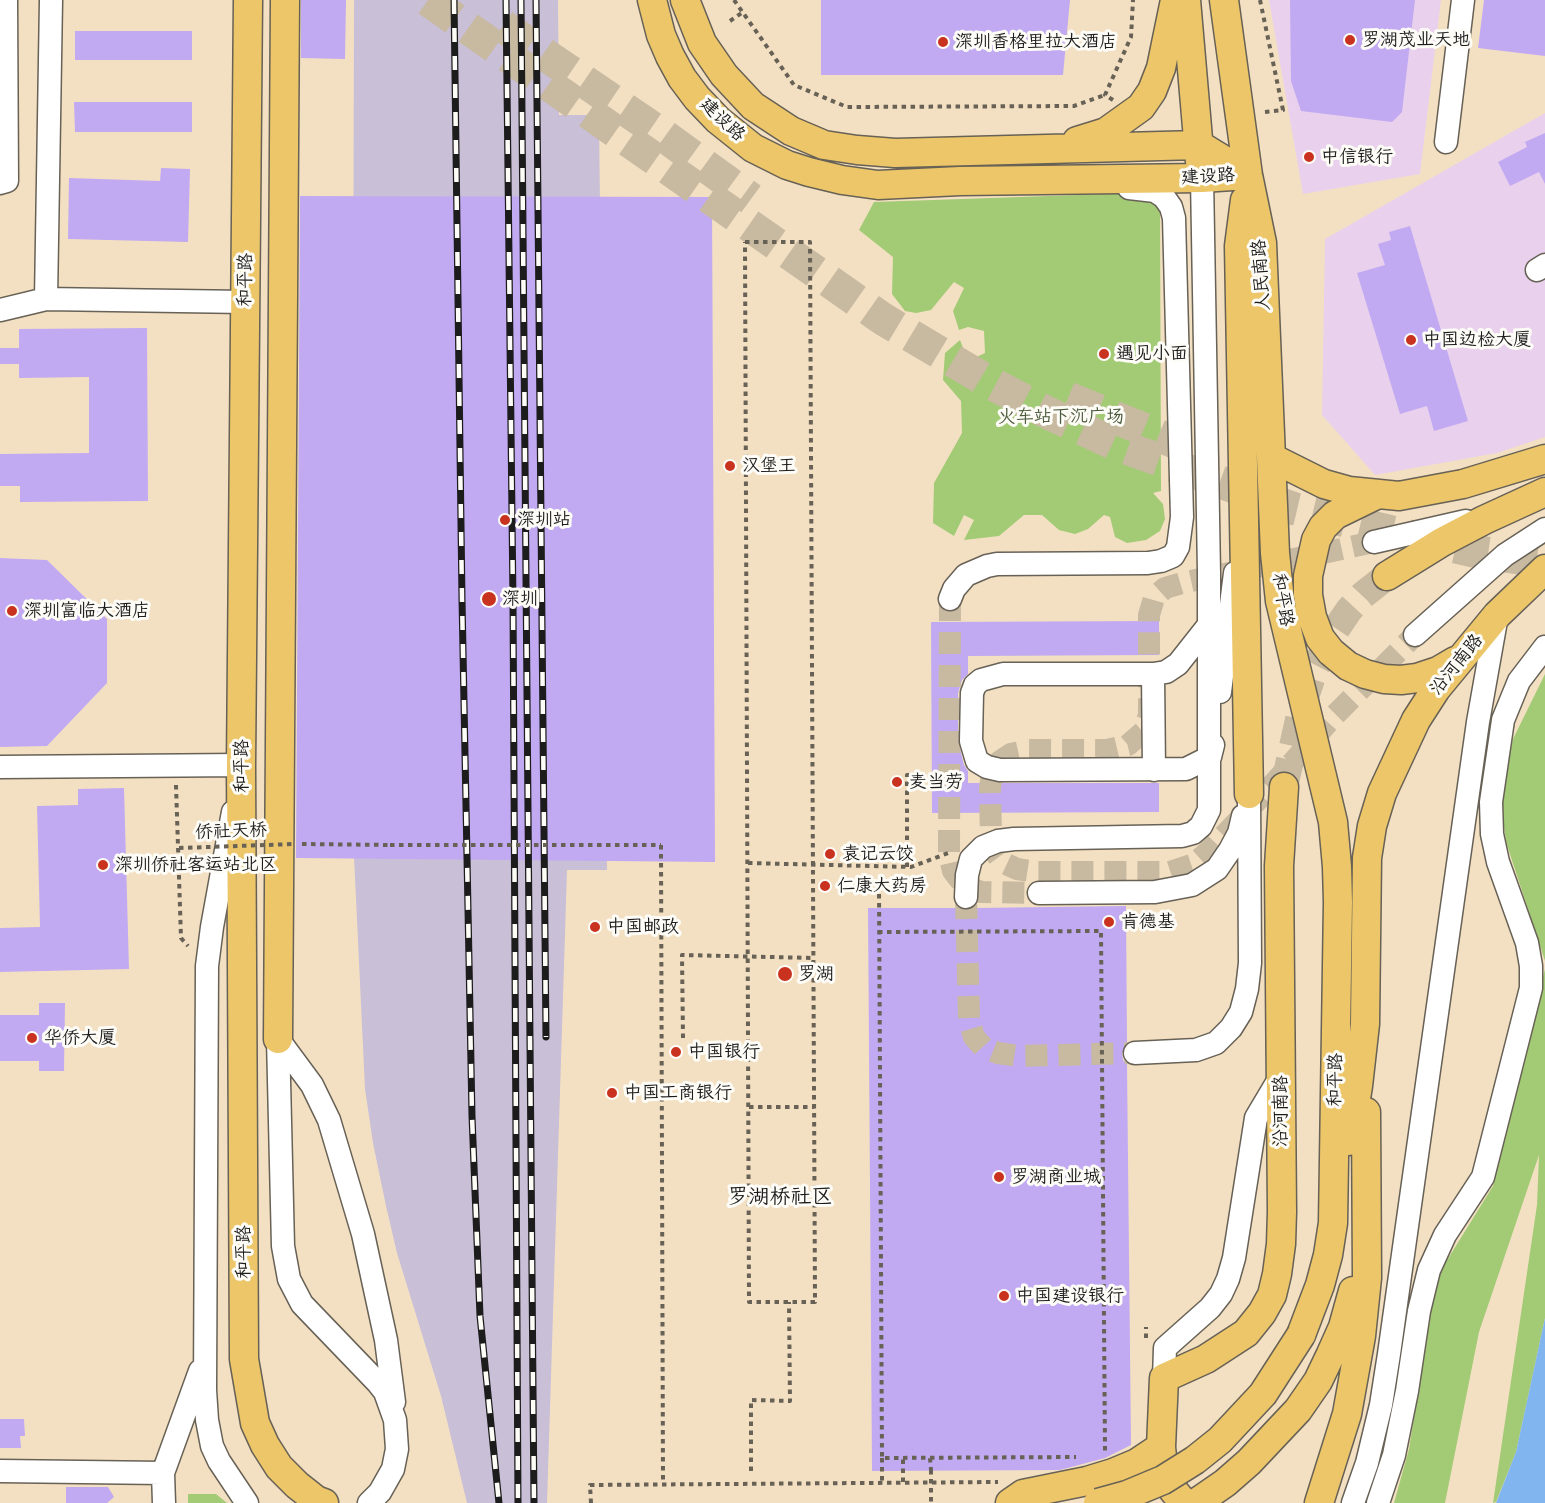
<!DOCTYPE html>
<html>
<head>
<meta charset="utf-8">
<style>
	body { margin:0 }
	canvas { display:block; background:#f3e0c2 }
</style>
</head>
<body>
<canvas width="1545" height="1503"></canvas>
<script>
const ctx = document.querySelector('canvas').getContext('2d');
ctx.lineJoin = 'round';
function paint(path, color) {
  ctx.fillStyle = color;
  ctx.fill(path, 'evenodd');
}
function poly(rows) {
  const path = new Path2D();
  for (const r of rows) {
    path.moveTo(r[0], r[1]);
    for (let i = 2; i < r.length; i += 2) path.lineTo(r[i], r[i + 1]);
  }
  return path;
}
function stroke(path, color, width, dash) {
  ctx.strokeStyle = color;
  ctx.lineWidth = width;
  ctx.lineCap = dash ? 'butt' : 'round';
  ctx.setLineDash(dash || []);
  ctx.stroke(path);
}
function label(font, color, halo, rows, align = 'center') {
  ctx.font = font + ' "Balsamiq Sans","LXGW WenKai TC",sans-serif';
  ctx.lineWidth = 6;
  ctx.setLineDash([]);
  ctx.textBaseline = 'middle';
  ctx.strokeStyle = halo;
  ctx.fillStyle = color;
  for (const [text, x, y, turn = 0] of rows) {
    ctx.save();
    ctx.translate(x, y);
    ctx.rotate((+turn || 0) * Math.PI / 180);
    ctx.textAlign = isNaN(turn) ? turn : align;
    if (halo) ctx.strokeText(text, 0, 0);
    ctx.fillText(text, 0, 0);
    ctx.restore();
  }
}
paint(poly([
	[1269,0,1441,0,1420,174,1303,194],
	[1545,113,1545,437,1497,453,1375,475,1322,415,1325,239]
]), '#e9d1ed');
paint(poly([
	[354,0,558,0,559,115,599,115,607,870,567,870,547,1503,467,1503,441,1396,397,1253,386,1206,373,1143,365,1089,352,814]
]), '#c9bfd7');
paint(poly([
	[1137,193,1160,205,1161,491,1153,493,1163,504,1165,519,1160,531,1146,540,1127,543,1115,537,1110,517,1104,515,1088,529,1075,534,1059,530,1042,515,1024,515,999,536,964,540,974,520,964,515,954,536,933,523,934,483,962,433,961,401,943,380,945,353,960,340,968,361,985,353,984,331,968,327,959,330,953,311,964,288,954,282,931,310,916,313,905,311,892,294,893,257,859,230,874,202],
	[1545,674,1545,961,1506,842,1500,798,1513,739],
	[1545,969,1545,1318,1516,1452,1496,1502,1493,1503,1537,1205,1539,1155,1479,1332,1445,1503,1394,1503,1409,1449,1436,1278,1493,1186],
	[188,1494,216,1494,227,1503,188,1503]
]), '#a3cb76');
paint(poly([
	[1545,1318,1545,1503,1496,1503,1516,1452]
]), '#81b5ef');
paint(poly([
	[301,0,346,0,345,59,301,58],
	[821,0,1070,0,1063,75,821,75],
	[1290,0,1415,0,1402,112,1392,122,1301,111,1291,81],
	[1484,0,1545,0,1545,56,1478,48],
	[75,31,192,31,192,60,75,60],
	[74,102,192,102,192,132,75,132],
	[1545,133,1545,184,1539,172,1510,186,1498,162,1527,147,1525,142],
	[161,168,190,169,188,242,68,239,69,178,160,181],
	[300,196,712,197,715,862,296,858],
	[1410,226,1468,421,1434,431,1427,406,1400,414,1357,273,1385,265,1378,244,1391,240,1389,232],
	[147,328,148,501,20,502,20,486,0,486,0,454,89,453,89,377,19,378,19,364,0,364,0,348,19,348,19,329],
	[0,558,47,560,107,619,107,683,47,746,0,747],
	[1159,621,1159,655,968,656,968,674,962,680,958,693,958,741,964,765,968,771,968,783,1159,783,1159,812,932,813,931,622],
	[124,788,129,969,0,972,0,928,40,927,37,806,78,805,78,789],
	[1126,906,1127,1042,1122,1053,1123,1060,1127,1064,1131,1445,1105,1458,1060,1470,872,1471,868,908,958,908,966,910,974,908],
	[39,1003,65,1003,64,1071,39,1071,39,1061,0,1061,0,1015,39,1015],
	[0,1419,24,1419,25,1436,20,1436,21,1448,0,1448],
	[66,1487,108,1487,114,1497,107,1503,66,1503]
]), '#c1aaf2');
stroke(poly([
	[1374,542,1182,583,1165,588,1154,598,1149,615,1149,715,1143,732,1128,745,1107,750,1029,750,1011,754,999,762,992,775,990,788,991,837,994,851,1002,862,1017,869,1037,872,1170,872,1194,864,1212,848,1274,783,1333,717,1415,635],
	[950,599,949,854,953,871,964,885,981,892,1039,893],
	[966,897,969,1020,974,1037,983,1047,998,1053,1018,1056,1135,1053]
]), '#c8b9a1', 22, [22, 11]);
stroke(poly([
	[1284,787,1302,706,1314,670,1332,635,1349,610,1363,595,1387,576]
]), '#c8b9a1', 28, [28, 14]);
stroke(poly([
	[428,0,883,319,987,381,1046,412,1115,444,1295,509,1473,551,1545,562],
	[503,26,663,135,751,199],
	[1068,398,1184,446]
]), '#c8b9a1', 33, [33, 16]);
const minor = poly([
	[1446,142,1463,0],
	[0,183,7,181,6,0],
	[1537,270,1545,265],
	[46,299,51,0],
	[0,310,46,299,245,302],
	[1374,542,1466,521],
	[950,599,954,589,966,575,987,566,997,564,1148,563,1161,561,1173,556,1178,547,1182,517,1174,218,1171,207,1164,197,1155,191,1129,188],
	[1208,626,1178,664,1166,672,1153,674,1003,674,981,680,975,685,972,693,971,741,977,761,987,767,1000,770,1186,769,1210,757,1213,745],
	[1415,635,1505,555,1545,529],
	[1153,674,1154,770],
	[1220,692,1235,573],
	[0,767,241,765,239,780],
	[233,812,212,927,207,966,205,1390,207,1420,212,1446,219,1461,247,1503],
	[1039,893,1155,892,1192,885,1217,869,1230,850,1239,833,1243,816],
	[966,897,967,875,971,859,983,847,998,841,1014,839,1182,836,1193,833,1201,826,1209,810,1209,573,1202,178],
	[278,1039,283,1246,289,1279,302,1304,377,1382,385,1392,395,1420,397,1449,393,1469,380,1492,369,1503],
	[278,1039,312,1085,329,1120,363,1234,386,1340,394,1402],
	[1135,1053,1196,1050,1216,1043,1231,1028,1241,1012,1247,989,1250,963,1249,794],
	[1164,1378,1165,1348,1210,1308,1221,1294,1228,1279,1234,1258,1256,1118,1281,1076],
	[0,1471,163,1473],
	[164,1503,163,1473,200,1371],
	[1353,1503,1367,1463,1381,1405,1389,1354,1478,722,1497,615],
	[1378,1503,1394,1455,1407,1391,1419,1311,1429,1270,1445,1235,1483,1177,1531,988,1531,966,1527,943,1498,862,1492,834,1491,802,1503,720,1519,681,1545,647]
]);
const major = poly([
	[248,0,241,765,244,1359,255,1423,265,1445,279,1467,297,1485,316,1500,324,1503],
	[652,0,661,35,670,56,682,78,697,98,718,120,753,148,787,165,809,172,842,180,878,185,960,181,1202,178,1248,175],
	[685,0,702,43,724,75,753,106,791,131,824,145,857,150,895,153,1199,145,1248,175],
	[1186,0,1200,162],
	[1224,0,1248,175,1262,243,1275,553,1280,601,1333,822,1337,867,1338,902,1333,1223,1328,1255,1320,1285,1301,1335],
	[1077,141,1106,132,1141,107,1152,91,1161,68,1175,0],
	[1245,200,1239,246,1249,794],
	[1272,458,1324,484,1349,491,1399,496,1463,484,1545,459],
	[1376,495,1335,515,1323,527,1316,540,1308,576,1308,595,1312,617,1320,638,1331,652,1348,666,1365,674,1384,679,1401,680,1417,678,1438,671,1455,661],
	[1387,576,1442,542,1484,520,1545,492],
	[278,1039,285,0],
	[1349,1141,1358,1086,1365,1024,1367,858,1372,826,1382,793,1416,720,1436,689,1497,615,1545,569],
	[1010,1503,1023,1494,1087,1481,1113,1473,1137,1463,1161,1447],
	[1184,1503,1173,1490,1163,1467,1161,1447,1164,1378,1206,1359,1246,1333,1262,1313,1272,1295,1277,1274,1281,1244,1282,1212,1279,866,1284,787],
	[1196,1503,1225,1483,1249,1462,1298,1410,1318,1381,1330,1356,1343,1327,1353,1291],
	[1319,1503,1347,1414,1361,1336,1367,1278,1366,1112]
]);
stroke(minor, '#676156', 25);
stroke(major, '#676156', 31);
stroke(poly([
	[734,0,794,85,847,107,1074,106,1105,95],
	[1260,0,1283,110,1264,112],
	[730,21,743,12],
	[1113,100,1105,95,1131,37,1133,0],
	[745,242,810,242,815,1302,749,1302,745,242],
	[176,785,181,938,188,946],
	[302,844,390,845],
	[661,845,663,1484],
	[748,863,911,867,951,852],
	[907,867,907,775,926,775],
	[879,885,882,1458,1076,1457],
	[878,932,1101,931,1105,1451],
	[683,1038,682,955,814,958],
	[749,1107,814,1107],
	[1146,1338,1146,1327],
	[882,1458,882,1482],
	[930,1458,931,1470],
	[751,1471,751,1400,790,1401,789,1302],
	[903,1482,903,1458],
	[591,1503,590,1485,998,1482]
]), '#676156', 4, [4.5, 4.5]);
stroke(minor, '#fff', 22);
stroke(major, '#ecc669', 28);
const rail = poly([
	[454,0,462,599,472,1116,480,1316,499,1503],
	[506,0,513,601,518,1503],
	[521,0,534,1503],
	[536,0,546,1037]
]);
stroke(rail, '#1c1c1c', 7);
stroke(rail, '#fdfcf7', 4.5, [14]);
const majorBridge = poly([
	[1098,1503,1127,1495,1163,1480,1195,1460,1220,1440,1263,1394,1301,1335]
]);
stroke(majorBridge, '#676156', 31, []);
stroke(poly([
	[390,845,661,845],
	[179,848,295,844],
	[931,1470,931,1503]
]), '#676156', 4, [4.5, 4.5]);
stroke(majorBridge, '#ecc669', 28);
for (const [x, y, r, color] of [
	[1350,40,6,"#c8321e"],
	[943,42,6,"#c8321e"],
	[1309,157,6,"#c8321e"],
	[1411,340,6,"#c8321e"],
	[1104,354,6,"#c8321e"],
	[730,466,6,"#c8321e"],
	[505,520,6,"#c8321e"],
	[489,599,8,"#c8321e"],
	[12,611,6,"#c8321e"],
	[897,782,6,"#c8321e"],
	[830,854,6,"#c8321e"],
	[103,865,6,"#c8321e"],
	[825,886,6,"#c8321e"],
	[1109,922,6,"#c8321e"],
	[595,927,6,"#c8321e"],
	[785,974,8,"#c8321e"],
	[32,1038,6,"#c8321e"],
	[676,1052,6,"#c8321e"],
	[612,1093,6,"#c8321e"],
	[999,1177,6,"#c8321e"],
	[1004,1296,6,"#c8321e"]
]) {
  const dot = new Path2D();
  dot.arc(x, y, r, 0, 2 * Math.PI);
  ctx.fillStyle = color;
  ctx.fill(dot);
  stroke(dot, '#fdfcf7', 2);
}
label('18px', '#1c1c1c', '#fdfcf7', [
	["罗湖茂业天地",1362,40],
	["深圳香格里拉大酒店",955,42],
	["中信银行",1321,157],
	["中国边检大厦",1423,340],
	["遇见小面",1116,354],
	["汉堡王",742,466],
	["深圳站",517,520],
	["深圳",502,599],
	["深圳富临大酒店",24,611],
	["麦当劳",909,782],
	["袁记云饺",842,854],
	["深圳侨社客运站北区",115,865],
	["仁康大药房",837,886],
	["肯德基",1121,922],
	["中国邮政",607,927],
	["罗湖",798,974],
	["华侨大厦",44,1038],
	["中国银行",688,1052],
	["中国工商银行",624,1093],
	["罗湖商业城",1011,1177],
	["中国建设银行",1016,1296]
], 'left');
label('18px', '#1c1c1c', '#fdfcf7', [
	["建设路",722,120,43],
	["建设路",1208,177,-3],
	["人民南路",1262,275,-94],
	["和平路",246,280,-89],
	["和平路",1282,600,81],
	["沿河南路",1457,665,-51],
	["和平路",242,766,-90],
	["侨社天桥",231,832,-2],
	["和平路",1336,1080,-89],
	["沿河南路",1281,1111,-90],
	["和平路",244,1252,-90]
]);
label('18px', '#4b593c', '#fdfcf7', [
	["火车站下沉广场",1061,417]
]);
label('21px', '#1c1c1c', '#fdfcf7', [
	["罗湖桥社区",780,1198]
]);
</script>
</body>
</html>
